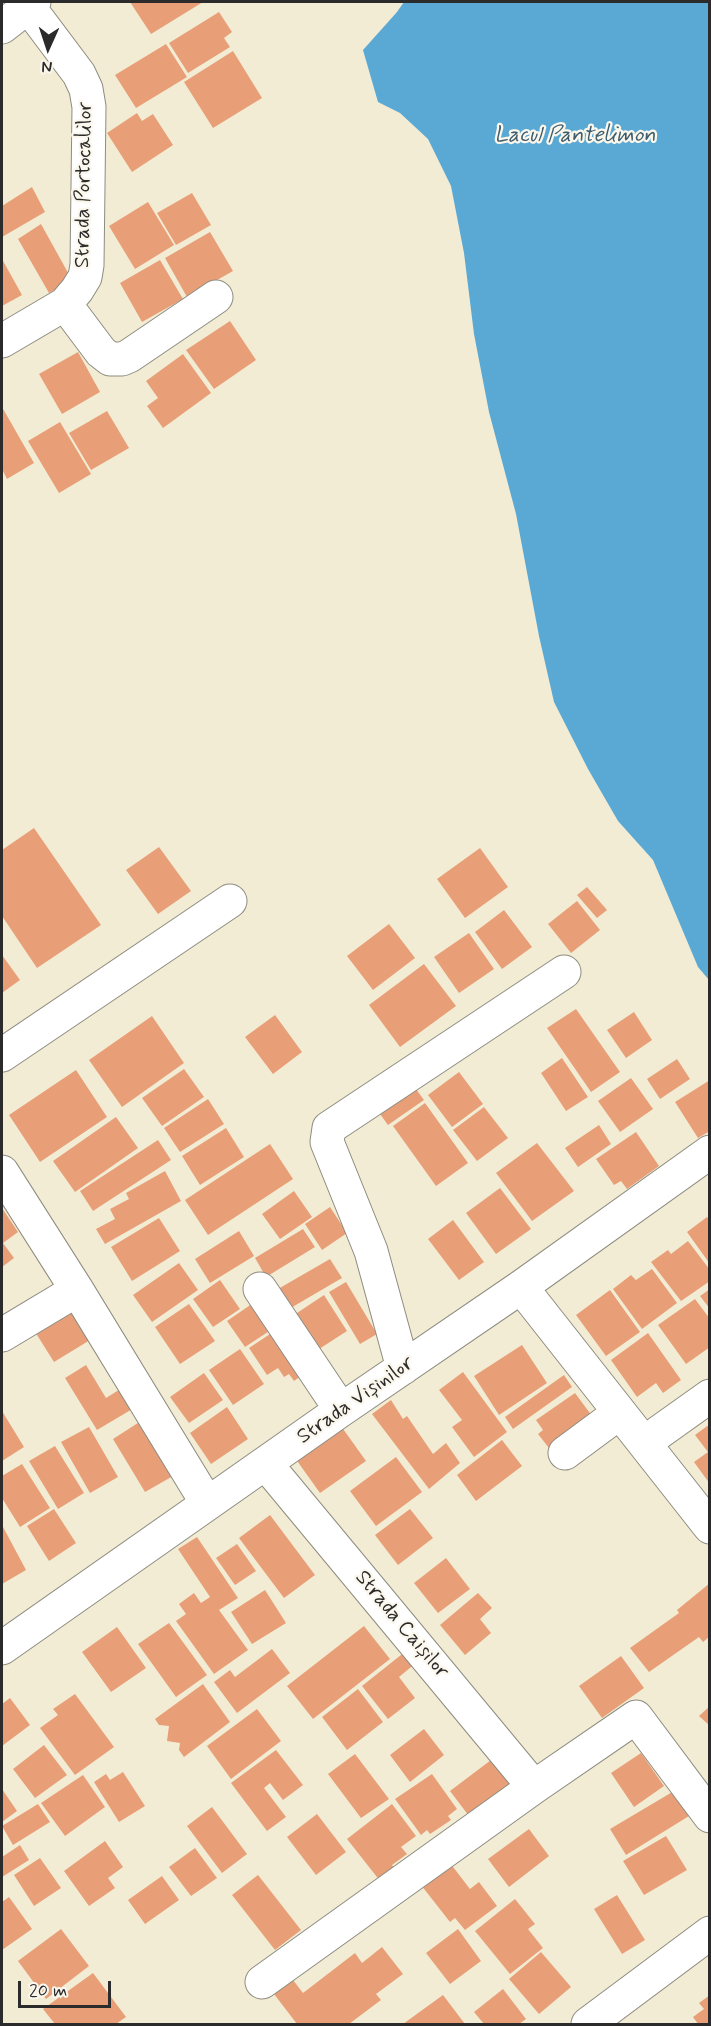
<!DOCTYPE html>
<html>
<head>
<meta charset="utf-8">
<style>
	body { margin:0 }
	#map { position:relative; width:711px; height:2026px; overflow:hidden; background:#f2ecd4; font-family:Mynerve,sans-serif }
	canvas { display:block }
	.frame { position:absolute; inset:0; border:3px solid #2b2b2b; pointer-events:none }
	.north { position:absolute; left:18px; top:18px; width:60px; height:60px; -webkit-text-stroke:4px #fbf7ec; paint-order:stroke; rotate:183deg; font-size:16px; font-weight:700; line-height:24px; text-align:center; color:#2b2b2b }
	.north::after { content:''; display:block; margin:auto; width:21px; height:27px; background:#2b2b2b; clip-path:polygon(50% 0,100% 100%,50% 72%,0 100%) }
	.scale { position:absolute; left:18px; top:1981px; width:93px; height:27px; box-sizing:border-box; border:3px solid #2b2b2b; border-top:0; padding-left:8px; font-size:18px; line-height:21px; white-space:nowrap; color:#2b2b2b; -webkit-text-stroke:4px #fbf7ec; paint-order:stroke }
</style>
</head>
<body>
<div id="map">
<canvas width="711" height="2026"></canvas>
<div class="frame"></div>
<div class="north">N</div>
<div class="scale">20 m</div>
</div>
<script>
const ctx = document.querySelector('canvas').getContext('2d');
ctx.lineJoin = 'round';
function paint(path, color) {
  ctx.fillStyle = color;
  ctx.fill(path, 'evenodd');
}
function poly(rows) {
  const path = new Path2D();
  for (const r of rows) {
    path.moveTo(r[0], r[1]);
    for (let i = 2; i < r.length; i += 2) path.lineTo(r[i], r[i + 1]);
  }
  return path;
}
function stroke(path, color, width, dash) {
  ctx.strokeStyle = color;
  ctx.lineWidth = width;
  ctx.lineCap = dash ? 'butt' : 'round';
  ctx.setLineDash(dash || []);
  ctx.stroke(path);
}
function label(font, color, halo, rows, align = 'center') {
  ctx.font = font + ' Mynerve,sans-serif';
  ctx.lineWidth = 4.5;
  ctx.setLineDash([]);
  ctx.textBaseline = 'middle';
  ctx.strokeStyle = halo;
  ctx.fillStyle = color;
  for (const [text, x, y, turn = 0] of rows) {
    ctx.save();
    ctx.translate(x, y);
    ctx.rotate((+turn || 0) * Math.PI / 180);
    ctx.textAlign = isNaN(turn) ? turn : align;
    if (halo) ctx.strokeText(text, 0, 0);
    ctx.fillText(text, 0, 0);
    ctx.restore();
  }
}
paint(poly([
	[404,2,709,2,709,980,698,967,653,860,618,821,588,769,554,702,539,636,516,514,489,412,474,334,464,253,451,186,428,139,400,113,378,102,363,50,397,12]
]), '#5aa9d4');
paint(poly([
	[130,2,203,2,151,34],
	[219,12,232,32,224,38,230,47,188,73,169,43],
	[166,44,187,77,136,108,115,75],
	[233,51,262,98,213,128,184,82],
	[137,113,142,121,153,114,173,145,132,172,107,133],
	[32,187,45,212,2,237,2,206],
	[192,193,211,225,176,245,157,213],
	[148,202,174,245,135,269,109,226],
	[41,224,72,280,49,293,18,239],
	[210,232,233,271,187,297,165,258],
	[2,259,22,295,2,306],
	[160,260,183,299,142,322,120,283],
	[230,321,256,360,214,389,186,350],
	[78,352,100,392,62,414,39,374],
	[183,354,211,393,163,428,147,406,158,398,146,381],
	[2,407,34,463,7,479,2,469],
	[107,411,129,448,91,470,69,433],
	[60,422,91,474,59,493,28,441],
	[34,828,101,925,37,968,2,916,2,850],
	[159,847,191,891,158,914,126,870],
	[480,848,508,887,465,918,437,879],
	[587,887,607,910,597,918,577,895],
	[577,901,600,930,571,953,548,924],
	[504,910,532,947,502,969,475,932],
	[389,924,415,958,373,990,347,956],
	[469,933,494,969,459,993,434,957],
	[2,955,20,980,2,993],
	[424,964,456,1006,400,1047,369,1005],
	[576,1009,620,1072,591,1092,547,1028],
	[634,1012,652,1040,626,1058,607,1030],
	[275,1015,302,1052,273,1074,245,1037],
	[152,1016,184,1063,122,1107,89,1060],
	[562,1058,588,1097,566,1111,541,1073],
	[677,1059,690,1079,660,1099,647,1079],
	[184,1069,204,1097,162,1126,142,1098],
	[76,1070,107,1117,40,1162,9,1115],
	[459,1072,483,1104,452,1127,428,1095],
	[407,1077,424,1100,388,1125,372,1103],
	[631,1078,653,1109,620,1132,598,1101],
	[710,1080,710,1131,698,1138,675,1102],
	[208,1099,224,1124,180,1152,164,1128],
	[425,1103,468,1163,436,1186,393,1126],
	[484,1107,508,1138,477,1161,453,1130],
	[116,1117,138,1148,75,1192,53,1161],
	[599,1125,611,1144,578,1167,565,1148],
	[226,1128,244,1157,200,1185,182,1156],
	[636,1132,659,1166,627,1189,621,1181,614,1185,596,1159],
	[158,1140,171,1160,93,1211,80,1191],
	[537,1143,574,1191,532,1221,496,1173],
	[270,1144,293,1179,208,1235,185,1200],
	[165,1171,181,1201,105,1244,96,1229,115,1219,110,1209,129,1199,126,1193],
	[500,1188,531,1229,496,1254,466,1213],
	[294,1191,312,1217,280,1239,262,1214],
	[330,1207,347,1233,322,1250,305,1224],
	[2,1208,18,1232,3,1243,14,1258,2,1267],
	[707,1217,710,1220,710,1264,687,1232],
	[159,1218,180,1251,132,1281,111,1247],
	[453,1220,484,1262,459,1280,428,1239],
	[303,1229,315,1247,266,1277,255,1258],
	[239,1231,254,1256,210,1283,195,1259],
	[688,1241,710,1270,710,1281,681,1301,651,1262,668,1250,671,1254],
	[330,1259,342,1278,289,1309,278,1289],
	[179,1263,198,1290,152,1322,133,1295],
	[652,1269,677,1303,642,1329,613,1289,631,1275,636,1280],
	[220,1280,240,1309,213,1327,193,1299],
	[346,1282,377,1334,360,1344,329,1292],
	[710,1289,710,1309,700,1296],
	[610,1290,640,1332,606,1356,576,1315],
	[324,1295,347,1331,316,1351,294,1315],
	[259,1299,277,1326,245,1347,227,1321],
	[695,1299,710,1319,710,1347,686,1364,658,1325],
	[74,1302,95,1337,54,1362,32,1327],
	[189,1304,215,1341,180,1364,155,1327],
	[279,1328,308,1371,294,1381,289,1374,284,1377,278,1368,267,1375,249,1348],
	[648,1333,681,1380,663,1393,656,1383,637,1397,611,1360],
	[522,1345,547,1383,499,1415,474,1376],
	[240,1349,264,1384,233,1405,209,1370],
	[86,1365,106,1398,122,1388,134,1408,97,1430,65,1378],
	[463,1372,507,1432,474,1457,452,1427,462,1420,439,1390],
	[204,1373,223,1400,189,1423,170,1397],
	[564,1375,572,1387,513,1429,505,1417],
	[575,1393,592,1416,549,1448,538,1434,543,1430,536,1420],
	[391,1400,403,1419,407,1416,433,1454,446,1443,460,1463,429,1489,372,1414],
	[227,1407,248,1439,211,1464,190,1433],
	[2,1411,24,1447,2,1461],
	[141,1421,173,1476,145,1492,113,1439],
	[710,1424,710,1484,694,1462,708,1452,695,1435],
	[341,1426,366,1461,320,1493,295,1458],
	[89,1427,118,1477,90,1493,61,1442],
	[502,1440,522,1466,476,1501,457,1475],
	[55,1446,84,1493,58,1509,29,1461],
	[396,1457,422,1492,376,1526,350,1491],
	[22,1464,50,1508,20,1527,2,1498,2,1476],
	[54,1509,76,1543,49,1561,27,1526],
	[410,1509,433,1538,398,1565,375,1535],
	[270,1515,315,1575,284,1598,239,1538],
	[2,1525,26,1570,2,1584],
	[197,1537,238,1598,219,1610,248,1650,214,1674,176,1621,186,1614,179,1604,194,1593,201,1603,210,1597,178,1549],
	[237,1544,256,1571,235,1585,216,1558],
	[446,1558,470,1589,438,1613,414,1583],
	[710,1583,710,1636,703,1642,699,1637,649,1672,630,1648,679,1613,677,1610],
	[265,1590,286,1623,252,1644,231,1612],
	[478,1593,492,1608,480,1619,491,1633,465,1655,440,1625],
	[169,1623,207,1675,176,1697,138,1644],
	[364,1626,390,1659,313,1719,287,1686],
	[117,1627,146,1668,111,1692,82,1652],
	[272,1649,290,1673,237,1713,214,1682,230,1670,235,1677],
	[406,1651,416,1663,399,1677,415,1698,388,1719,362,1686],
	[621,1656,644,1688,602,1718,579,1686],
	[203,1684,230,1722,184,1757,179,1750,180,1743,167,1741,169,1726,159,1725,155,1719],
	[358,1689,383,1722,347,1750,322,1717],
	[75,1694,114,1747,75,1775,40,1728,58,1715,53,1709],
	[10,1698,30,1725,2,1746,2,1704],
	[710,1706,710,1726,699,1716],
	[257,1709,281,1741,231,1779,207,1746],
	[424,1729,444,1755,410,1782,390,1755],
	[44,1745,67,1775,35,1798,13,1769],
	[276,1750,303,1785,283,1800,270,1783,264,1788,286,1817,267,1831,231,1783],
	[641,1753,664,1786,634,1807,611,1773],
	[355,1754,389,1799,361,1818,328,1774],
	[491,1760,516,1793,475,1824,450,1791],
	[123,1772,145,1806,119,1822,94,1782,106,1774,110,1780],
	[432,1774,457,1809,448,1816,451,1820,430,1834,427,1830,421,1835,395,1799],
	[83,1775,105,1807,65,1836,41,1803],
	[2,1789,17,1811,2,1822],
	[674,1791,689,1816,626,1855,610,1829],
	[38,1804,50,1822,13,1845,2,1826],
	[392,1804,416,1836,401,1847,407,1854,392,1865,399,1874,384,1886,347,1839],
	[212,1807,247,1854,222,1873,187,1826],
	[317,1814,346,1852,316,1875,287,1837],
	[529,1829,549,1856,509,1887,488,1859],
	[666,1836,687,1870,644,1895,623,1861],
	[105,1841,123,1867,108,1878,115,1888,89,1906,64,1871],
	[20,1845,29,1860,2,1877,2,1857],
	[195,1848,217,1878,191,1896,169,1867],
	[40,1858,61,1888,34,1906,14,1875],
	[450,1863,470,1889,479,1882,497,1906,465,1930,455,1918,450,1922,421,1885],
	[258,1875,301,1930,275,1950,232,1895],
	[162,1876,179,1900,145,1924,128,1900],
	[617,1895,645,1940,622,1954,594,1909],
	[9,1897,32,1929,2,1950,2,1902],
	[515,1899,535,1924,528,1929,543,1948,510,1974,475,1931],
	[61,1929,89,1966,46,1999,18,1961],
	[458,1929,481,1961,450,1984,426,1953],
	[382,1947,403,1974,376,1994,381,2000,349,2024,297,2024,274,1994,293,1980,303,1993,355,1953,362,1963],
	[541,1952,571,1987,539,2014,509,1979],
	[93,1973,126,2017,116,2024,55,2024,43,2009],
	[503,1989,526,2019,519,2024,484,2024,474,2012],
	[443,1995,465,2024,403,2024],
	[710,1995,710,2024,698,2024,693,2017,704,2009,699,2003]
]), '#e89f77');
const minor = poly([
	[2,27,34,2],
	[65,304,101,352,110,359,122,359,129,356,216,297],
	[2,341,65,304,77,290,85,277,87,265,89,107,86,89,79,74,28,6],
	[2,1055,230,901],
	[2,1172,77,1290,207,1503],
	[521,1287,710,1527],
	[260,1289,341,1410],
	[2,1335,77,1290],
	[403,1368,371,1251,327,1142,329,1128,564,972],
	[644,1443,710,1396],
	[565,1453,619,1413],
	[266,1464,534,1787],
	[2,1648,341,1410,521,1287,710,1152],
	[262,1982,534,1787,636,1717,710,1816],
	[588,2024,710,1933]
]);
stroke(minor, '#8e8c80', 35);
stroke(minor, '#fff', 33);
label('21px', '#2b2b2b', '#fbf7ec', [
	["Strada Portocalilor",85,185,-89],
	["Strada Vișinilor",356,1401,-35],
	["Strada Caișilor",401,1625,50]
]);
label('italic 22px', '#3e5d6f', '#fbf7ec', [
	["Lacul Pantelimon",575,136]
]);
</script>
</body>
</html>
